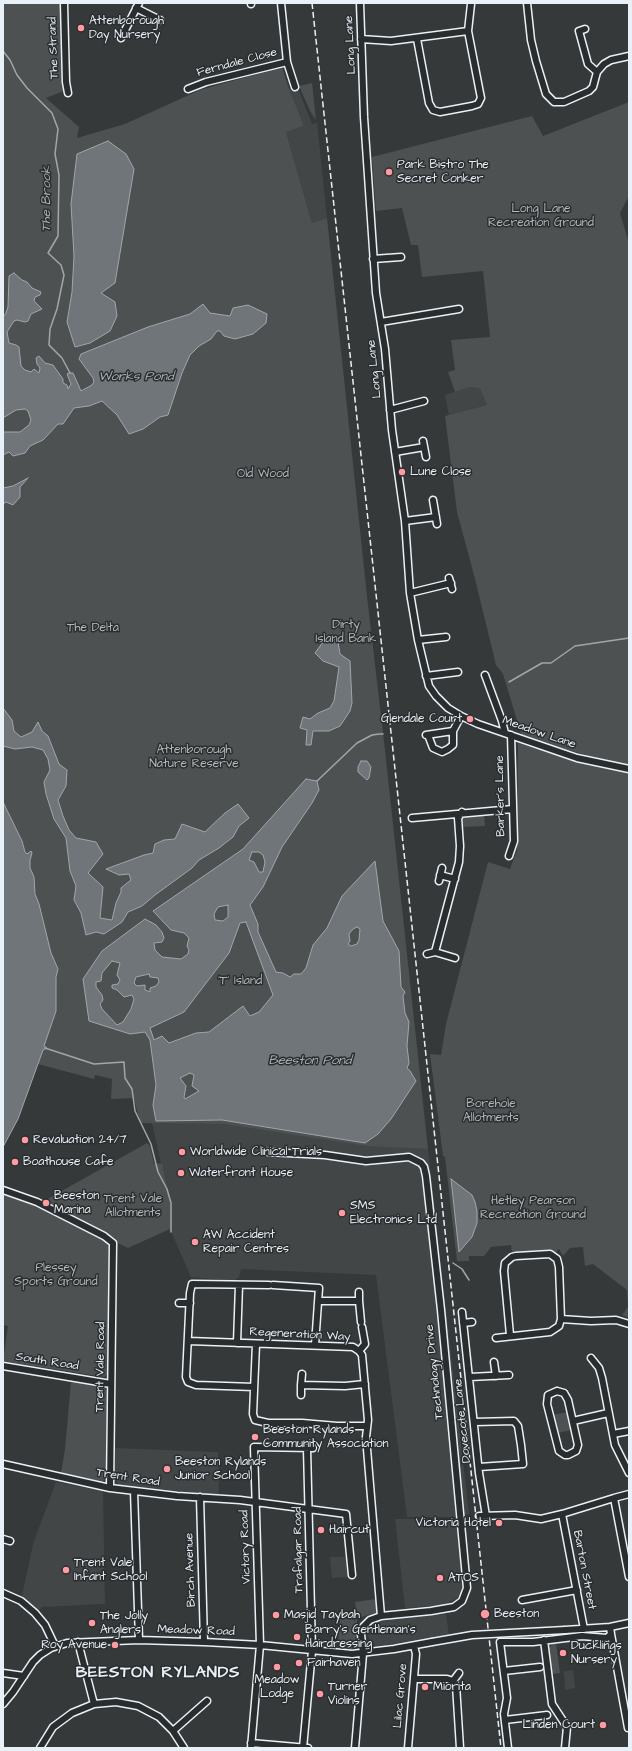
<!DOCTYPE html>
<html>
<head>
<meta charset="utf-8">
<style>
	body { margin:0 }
	#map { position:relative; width:632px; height:1751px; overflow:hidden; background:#35393a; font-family:"Architects Daughter",sans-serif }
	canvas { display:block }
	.frame { position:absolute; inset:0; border:4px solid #e8f1f8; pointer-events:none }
</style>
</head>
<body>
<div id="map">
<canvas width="632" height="1751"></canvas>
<div class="frame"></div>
</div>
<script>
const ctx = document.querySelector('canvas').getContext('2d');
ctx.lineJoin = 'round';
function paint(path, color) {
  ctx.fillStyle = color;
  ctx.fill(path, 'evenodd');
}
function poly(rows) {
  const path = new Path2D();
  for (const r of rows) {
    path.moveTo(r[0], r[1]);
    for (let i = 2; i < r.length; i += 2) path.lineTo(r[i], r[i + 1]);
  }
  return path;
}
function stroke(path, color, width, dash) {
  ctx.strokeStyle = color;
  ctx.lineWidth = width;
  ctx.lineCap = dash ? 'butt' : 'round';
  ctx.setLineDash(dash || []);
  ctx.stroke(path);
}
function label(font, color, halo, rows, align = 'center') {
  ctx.font = font + ' "Architects Daughter",sans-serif';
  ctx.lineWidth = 3;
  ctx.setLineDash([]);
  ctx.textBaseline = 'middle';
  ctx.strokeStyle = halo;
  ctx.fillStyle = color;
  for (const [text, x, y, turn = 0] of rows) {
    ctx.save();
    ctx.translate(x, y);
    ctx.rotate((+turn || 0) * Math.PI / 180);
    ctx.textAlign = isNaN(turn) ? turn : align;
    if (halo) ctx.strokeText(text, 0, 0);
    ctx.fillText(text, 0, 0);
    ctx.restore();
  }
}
paint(poly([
	[297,86,312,124,317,123,327,218,312,223,286,132,304,126,289,89],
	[470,387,480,389,487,405,449,415,445,395],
	[152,1123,224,1124,366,1145,428,1149,469,1514,457,1515,457,1517,407,1517,376,1275,241,1269,239,1277,234,1281,191,1277,170,1229,170,1204],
	[115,1448,218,1452,219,1495,120,1485,115,1480],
	[56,1482,103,1491,105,1604,42,1607,39,1610,22,1596,33,1544],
	[395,1519,456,1519,463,1585,461,1593,456,1599,443,1605,405,1608],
	[330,1557,347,1557,349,1577,332,1578],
	[446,1614,449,1635,378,1646,372,1644,369,1639,368,1634,371,1628,379,1622,394,1619],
	[573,1670,575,1688,565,1690,564,1673,562,1672]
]), '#424647');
paint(poly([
	[3,3,61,3,66,90,46,98,79,127,77,138,125,124,200,90,282,67,288,86,304,126,286,132,312,223,327,218,367,596,385,750,428,1149,367,1146,224,1124,140,1123,134,1098,111,1099,112,1079,95,1075,94,1079,38,1064,55,987,30,868,22,841,3,802],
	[312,83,316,120,310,111,299,86],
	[629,102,629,196,620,213,629,243,629,765,614,763,522,737,503,674,496,665,475,579,457,512,445,416,487,405,480,389,477,388,470,387,455,392,448,372,455,370,451,340,490,337,483,271,422,277,418,245,411,245,402,208,376,211,372,157,532,116,543,136],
	[518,743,562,757,629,773,629,1318,622,1315,628,1307,627,1290,593,1264,585,1266,583,1247,570,1248,563,1256,559,1249,555,1253,547,1250,512,1253,511,1245,491,1247,484,1256,469,1256,469,1261,457,1261,445,1157,443,1156,430,1054,441,1055,446,1024,488,862,510,869,517,850],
	[484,814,485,826,463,827,462,819,466,815],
	[147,1143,150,1146,154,1164,162,1163,170,1204,170,1229,128,1248,118,1243,115,1238,44,1201],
	[3,1193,24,1199,109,1243,108,1374,104,1377,3,1361,8,1326,3,1325],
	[71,1382,103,1386,107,1391,106,1478,102,1482,61,1473,65,1449],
	[568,1412,572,1430,557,1433,552,1415],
	[376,1599,377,1612,362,1617,356,1609,355,1602],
	[354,1618,357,1620,355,1646,351,1650,341,1650,342,1644,338,1644,340,1619],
	[552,1644,556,1643,560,1673,552,1674,549,1649]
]), '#4d5152');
const water = poly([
	[108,141,126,154,134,169,115,283,101,293,115,302,117,316,110,331,90,343,75,347,67,322,72,292,74,256,71,204,77,154,108,141],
	[14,273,22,280,27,282,32,288,41,292,40,295,35,297,34,301,42,309,31,314,28,321,25,322,17,320,14,321,7,332,9,343,16,345,19,347,21,366,25,370,31,372,34,369,39,373,40,368,37,364,36,358,39,356,45,363,53,365,63,379,63,383,67,385,68,389,71,384,67,374,69,373,73,373,81,391,92,385,94,382,93,378,79,359,81,354,148,327,190,314,203,304,210,313,230,316,233,308,248,305,267,314,266,323,253,334,235,339,224,336,220,331,217,331,211,339,199,346,190,355,182,373,168,415,160,417,143,429,129,434,117,415,102,401,89,406,74,408,63,424,58,424,43,440,30,446,25,453,13,456,9,452,3,455,3,432,20,432,29,425,31,420,28,411,25,409,16,410,3,418,3,317,6,313,8,307,9,276,14,273],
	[28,478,20,487,20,497,13,505,6,502,3,504,3,488,13,486,28,478],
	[330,636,338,642,340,654,350,661,352,703,350,711,340,726,329,731,313,731,311,745,306,745,307,730,300,728,303,717,310,719,318,713,330,708,334,701,339,667,323,661,315,653,323,642,330,636],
	[3,708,12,720,14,731,21,737,32,732,38,722,42,731,48,736,59,764,67,770,66,786,58,800,63,816,69,830,76,838,96,842,103,854,88,873,103,887,100,918,112,920,116,903,121,892,121,888,131,880,129,874,119,875,106,869,144,855,153,853,155,844,164,840,175,839,182,824,205,832,225,813,238,804,249,818,239,826,233,837,219,848,199,860,192,868,155,895,142,906,128,912,122,922,104,934,96,932,86,935,81,913,74,900,76,886,70,871,66,838,54,819,46,794,44,782,50,770,48,759,43,750,32,747,15,749,3,746,3,708],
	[361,761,367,761,371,767,369,778,367,780,358,772,358,767,361,761],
	[306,779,317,781,319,790,312,803,282,847,263,887,250,905,258,924,258,932,276,972,283,973,290,977,294,974,301,974,306,968,313,945,327,928,342,896,375,861,383,921,399,951,401,987,405,992,403,996,405,1013,409,1022,407,1046,409,1063,407,1068,410,1071,416,1081,391,1119,378,1134,365,1143,222,1120,156,1121,153,1105,156,1085,150,1040,145,1032,130,1034,89,1021,83,979,102,951,145,919,156,925,162,932,164,938,162,942,154,943,155,950,162,957,181,959,188,954,189,950,187,946,189,938,184,933,171,930,153,911,243,849,306,779],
	[252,852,259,852,263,855,265,862,263,872,259,872,254,862,249,860,252,852],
	[228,905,228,917,223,921,215,920,214,914,218,907,228,905],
	[246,922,273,995,259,1012,250,1016,243,1006,209,1032,196,1033,169,1043,162,1036,154,1040,150,1028,184,1012,229,953,240,923,246,922],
	[357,927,360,929,359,940,357,944,351,946,348,944,350,941,349,934,353,929,357,927],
	[112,961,120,963,117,975,120,980,118,984,112,985,112,988,117,990,124,997,132,995,134,999,131,1009,123,1022,117,1025,102,1009,100,1004,103,1000,102,995,96,987,96,982,101,981,102,973,112,961],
	[149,974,150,977,158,978,159,982,156,986,150,988,150,992,145,990,145,985,137,986,134,983,136,977,149,974],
	[190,1073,194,1075,192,1086,199,1091,185,1099,184,1097,186,1086,180,1078,190,1073],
	[3,802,22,841,25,852,27,854,31,851,32,853,30,860,30,868,34,877,35,894,39,904,51,953,58,969,56,977,56,1011,44,1046,47,1048,43,1050,18,1119,3,1147,3,802],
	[451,1179,472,1195,475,1202,477,1211,477,1223,472,1237,459,1252,451,1179]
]);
paint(water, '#707579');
stroke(water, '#a0a7ac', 1);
stroke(poly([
	[3,51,10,60,17,75,27,88,52,113,58,129,55,154,59,175,58,236,48,253,61,265,64,275,57,309,50,329,49,345,62,358,70,373],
	[509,682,542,663,551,663,575,646,629,638],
	[380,734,383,734],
	[317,781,357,743,372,735,379,734],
	[45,1048,94,1064,124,1062,125,1078,132,1089,135,1111,151,1144,158,1172,167,1189,171,1203,171,1232],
	[453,1263,462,1269,469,1280]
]), '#a0a7ac', 1.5);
const minor = poly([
	[64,3,66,82,68,93],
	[251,3,251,4],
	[281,3,287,62,295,87],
	[360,3,364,117,376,293,385,349,392,430,405,521,410,593,418,640,429,686,436,696,448,708,461,716,478,724,577,758,629,769],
	[527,3,531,40,536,61,546,94,554,102,564,102,589,91,593,87,597,72,604,64,611,60,629,56],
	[136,8,160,20],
	[585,29,579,31,588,64,597,72],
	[121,38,139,3],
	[361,39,391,41,468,31],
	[417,39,429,103,433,110,440,112,472,106,478,104,481,98,480,93,468,31,471,4],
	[188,89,206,82,287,62],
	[373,259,401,257],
	[381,322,459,309],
	[390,410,424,401],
	[423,441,426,457],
	[395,452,424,447],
	[433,500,437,524],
	[405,521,436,517],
	[449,578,452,589],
	[410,593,451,583],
	[418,640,446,637],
	[485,675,502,721,505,733],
	[426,676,458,672],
	[426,735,453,731,461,716],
	[428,735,433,748,442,752,448,749,453,745,453,731],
	[412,818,513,809],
	[509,856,514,841,511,735],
	[440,875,455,879],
	[439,881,442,868],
	[435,952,459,862,460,846,458,818,462,812],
	[427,954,435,952,455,958],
	[268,1152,325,1155,366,1161,409,1157,421,1163,424,1167,426,1176,441,1310,467,1588,462,1601,454,1607,431,1611,381,1616,370,1620,363,1627,361,1634,363,1654,355,1748],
	[3,1190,37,1202,104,1236,113,1243,110,1488],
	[273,1285,319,1288,315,1345],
	[319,1301,359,1301,359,1292],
	[359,1301,361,1322],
	[179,1303,190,1303],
	[462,1312,479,1473,486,1516],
	[561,1319,591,1321,616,1320,629,1324],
	[463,1323,472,1322],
	[496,1338,550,1332,559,1326,561,1319,559,1267,557,1259,550,1254,516,1256,512,1257,505,1263,504,1271,510,1335],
	[189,1341,353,1347,359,1351,362,1355,368,1420,366,1437,381,1616],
	[237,1343,239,1285],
	[256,1344,253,1414,255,1420,268,1423,302,1423,337,1426,367,1426],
	[359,1351,365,1344,362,1327],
	[591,1358,599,1368,602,1378,615,1445,629,1473],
	[494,1362,496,1376],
	[3,1366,111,1384],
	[302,1374,301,1385,345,1386,365,1384],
	[470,1377,509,1375],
	[301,1385,301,1395],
	[254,1387,196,1385,188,1382,186,1377,190,1293,192,1284,269,1285],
	[557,1391,564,1393,568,1400,578,1445,576,1451,568,1455,565,1455,559,1451,547,1404,548,1395,557,1391],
	[573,1421,608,1413],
	[474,1422,514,1421,518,1426,521,1445,523,1464,479,1467],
	[613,1434,629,1431],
	[3,1464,110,1488,177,1496,240,1500,346,1514,352,1575],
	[134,1491,139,1640],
	[200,1497,204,1642],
	[614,1498,629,1577],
	[562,1514,584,1629],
	[479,1516,515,1515,541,1519,562,1514,614,1498,629,1494],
	[3,1539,10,1541],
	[3,1593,21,1601,35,1613,45,1625,55,1646],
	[522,1600,577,1590],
	[565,1630,610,1627,629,1623],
	[611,1634,628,1728],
	[544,1640,552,1704,567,1727,565,1748],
	[78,1642,94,1704],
	[504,1671,540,1667],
	[3,1673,24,1676],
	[414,1679,447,1679,453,1681,456,1685,460,1748],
	[453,1681,459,1673],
	[3,1704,13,1692,33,1662,40,1655,51,1648,67,1643,139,1640,204,1642,260,1645,352,1654,394,1649,432,1642],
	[505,1720,547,1715],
	[173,1731,207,1701],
	[251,1743,308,1748],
	[40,1748,53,1727,72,1713,94,1704,116,1702,138,1706,159,1717,173,1731,184,1748],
	[251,1748,260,1645,254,1447,313,1448],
	[303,1748,312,1651,307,1448],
	[408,1748,416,1654,414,1646],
	[508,1748,504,1714,507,1698,500,1642,533,1642,582,1636,607,1638,611,1634,610,1627]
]);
stroke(minor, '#e8f1f8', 9);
stroke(minor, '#2a2d2e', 6);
stroke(poly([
	[312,3,501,1748]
]), '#e8f1f8', 1.5, [6, 3]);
const minorBridge = poly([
	[432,1642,472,1635,565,1630]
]);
stroke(minorBridge, '#e8f1f8', 9, []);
stroke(minorBridge, '#2a2d2e', 6);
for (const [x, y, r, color] of [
	[81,28,4,"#ff9aa2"],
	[389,172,4,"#ff9aa2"],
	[402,472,4,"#ff9aa2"],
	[470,719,4,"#ff9aa2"],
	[25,1140,4,"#ff9aa2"],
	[182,1152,4,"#ff9aa2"],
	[15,1162,4,"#ff9aa2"],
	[181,1173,4,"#ff9aa2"],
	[46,1203,4,"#ff9aa2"],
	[342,1213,4,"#ff9aa2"],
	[195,1242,4,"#ff9aa2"],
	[255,1437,4,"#ff9aa2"],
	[167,1469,4,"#ff9aa2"],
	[499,1523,4,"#ff9aa2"],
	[321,1530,4,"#ff9aa2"],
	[66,1570,4,"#ff9aa2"],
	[440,1578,4,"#ff9aa2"],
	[485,1614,5,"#ff9aa2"],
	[276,1615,4,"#ff9aa2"],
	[92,1623,4,"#ff9aa2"],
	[297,1637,4,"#ff9aa2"],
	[115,1645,4,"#ff9aa2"],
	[563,1653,4,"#ff9aa2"],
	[299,1663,4,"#ff9aa2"],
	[277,1667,4,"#ff9aa2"],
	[425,1687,4,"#ff9aa2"],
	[320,1694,4,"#ff9aa2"],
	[603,1725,4,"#ff9aa2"]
]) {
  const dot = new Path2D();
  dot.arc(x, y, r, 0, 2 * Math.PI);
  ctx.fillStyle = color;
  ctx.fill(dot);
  stroke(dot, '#2a2d2e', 1.5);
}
label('12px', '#e8f1f8', '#2a2d2e', [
	["Attenborough",89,21],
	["Day Nursery",89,35],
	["Park Bistro The",397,165],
	["Secret Conker",397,179],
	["Lune Close",410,472],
	["Glendale Court",462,719,"right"],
	["Revaluation 24/7",33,1140],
	["Worldwide Clinical Trials",190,1152],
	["Boathouse Cafe",23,1162],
	["Waterfront House",189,1173],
	["Beeston",54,1196],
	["Marina",54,1210],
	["SMS",350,1206],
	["Electronics Ltd",350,1220],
	["AW Accident",203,1235],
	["Repair Centres",203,1249],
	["Beeston Rylands",263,1430],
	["Community Association",263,1444],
	["Beeston Rylands",175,1462],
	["Junior School",175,1476],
	["Victoria Hotel",491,1523,"right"],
	["Haircut",329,1530],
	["Trent Vale",74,1563],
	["Infant School",74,1577],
	["ATOS",448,1578],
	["Beeston",494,1614],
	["Masjid Taybah",284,1615],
	["The Jolly",100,1616],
	["Anglers",100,1630],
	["Barry's Gentleman's",305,1630],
	["Hairdressing",305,1644],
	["Roy Avenue",107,1645,"right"],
	["Ducklings",571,1646],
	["Nursery",571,1660],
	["Fairhaven",307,1663],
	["Meadow",277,1680,"center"],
	["Lodge",277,1694,"center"],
	["Turner",328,1687],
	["Violins",328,1701],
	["Miorita",433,1687],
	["Linden Court",595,1725,"right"]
], 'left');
label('12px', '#e8f1f8', '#2a2d2e', [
	["Long Lane",351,45,-93],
	["The Strand",54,48,-92],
	["Ferndale Close",237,63,-15],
	["Long Lane",375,369,-96],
	["Meadow Lane",539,733,19],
	["Barker's Lane",501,796,-91],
	["Regeneration Way",300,1335,3],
	["South Road",47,1362,9],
	["Trent Vale Road",101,1367,-89],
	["Technology Drive",435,1372,-96],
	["Dovecote Lane",463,1421,-96],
	["Trent Road",128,1478,9],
	["Victory Road",246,1547,-92],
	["Trafalgar Road",299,1550,-91],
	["Birch Avenue",191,1570,-92],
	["Barton Street",584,1570,79],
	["Meadow Road",196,1631,2],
	["Lilac Grove",401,1696,-85]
]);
label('12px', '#b2b9be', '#2a2d2e', [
	["Long Lane",541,209],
	["Recreation Ground",541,223],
	["Old Wood",263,474],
	["Dirty",346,625],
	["Island Bank",346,639],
	["The Delta",93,628],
	["Attenborough",194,750],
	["Nature Reserve",194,764],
	["'T' Island",240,981],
	["Borehole",491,1104],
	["Allotments",491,1118],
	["Trent Vale",133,1199],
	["Allotments",133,1213],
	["Hetley Pearson",533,1201],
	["Recreation Ground",533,1215],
	["Plessey",56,1268],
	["Sports Ground",56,1282]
]);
label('italic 13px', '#acb3b8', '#2a2d2e', [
	["The Brook",47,199,-90],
	["Works Pond",136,377],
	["Beeston Pond",310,1061]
]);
ctx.letterSpacing = '1px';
label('bold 16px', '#e8f1f8', '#2a2d2e', [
	["BEESTON RYLANDS",158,1674]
]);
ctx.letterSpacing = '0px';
</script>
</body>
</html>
